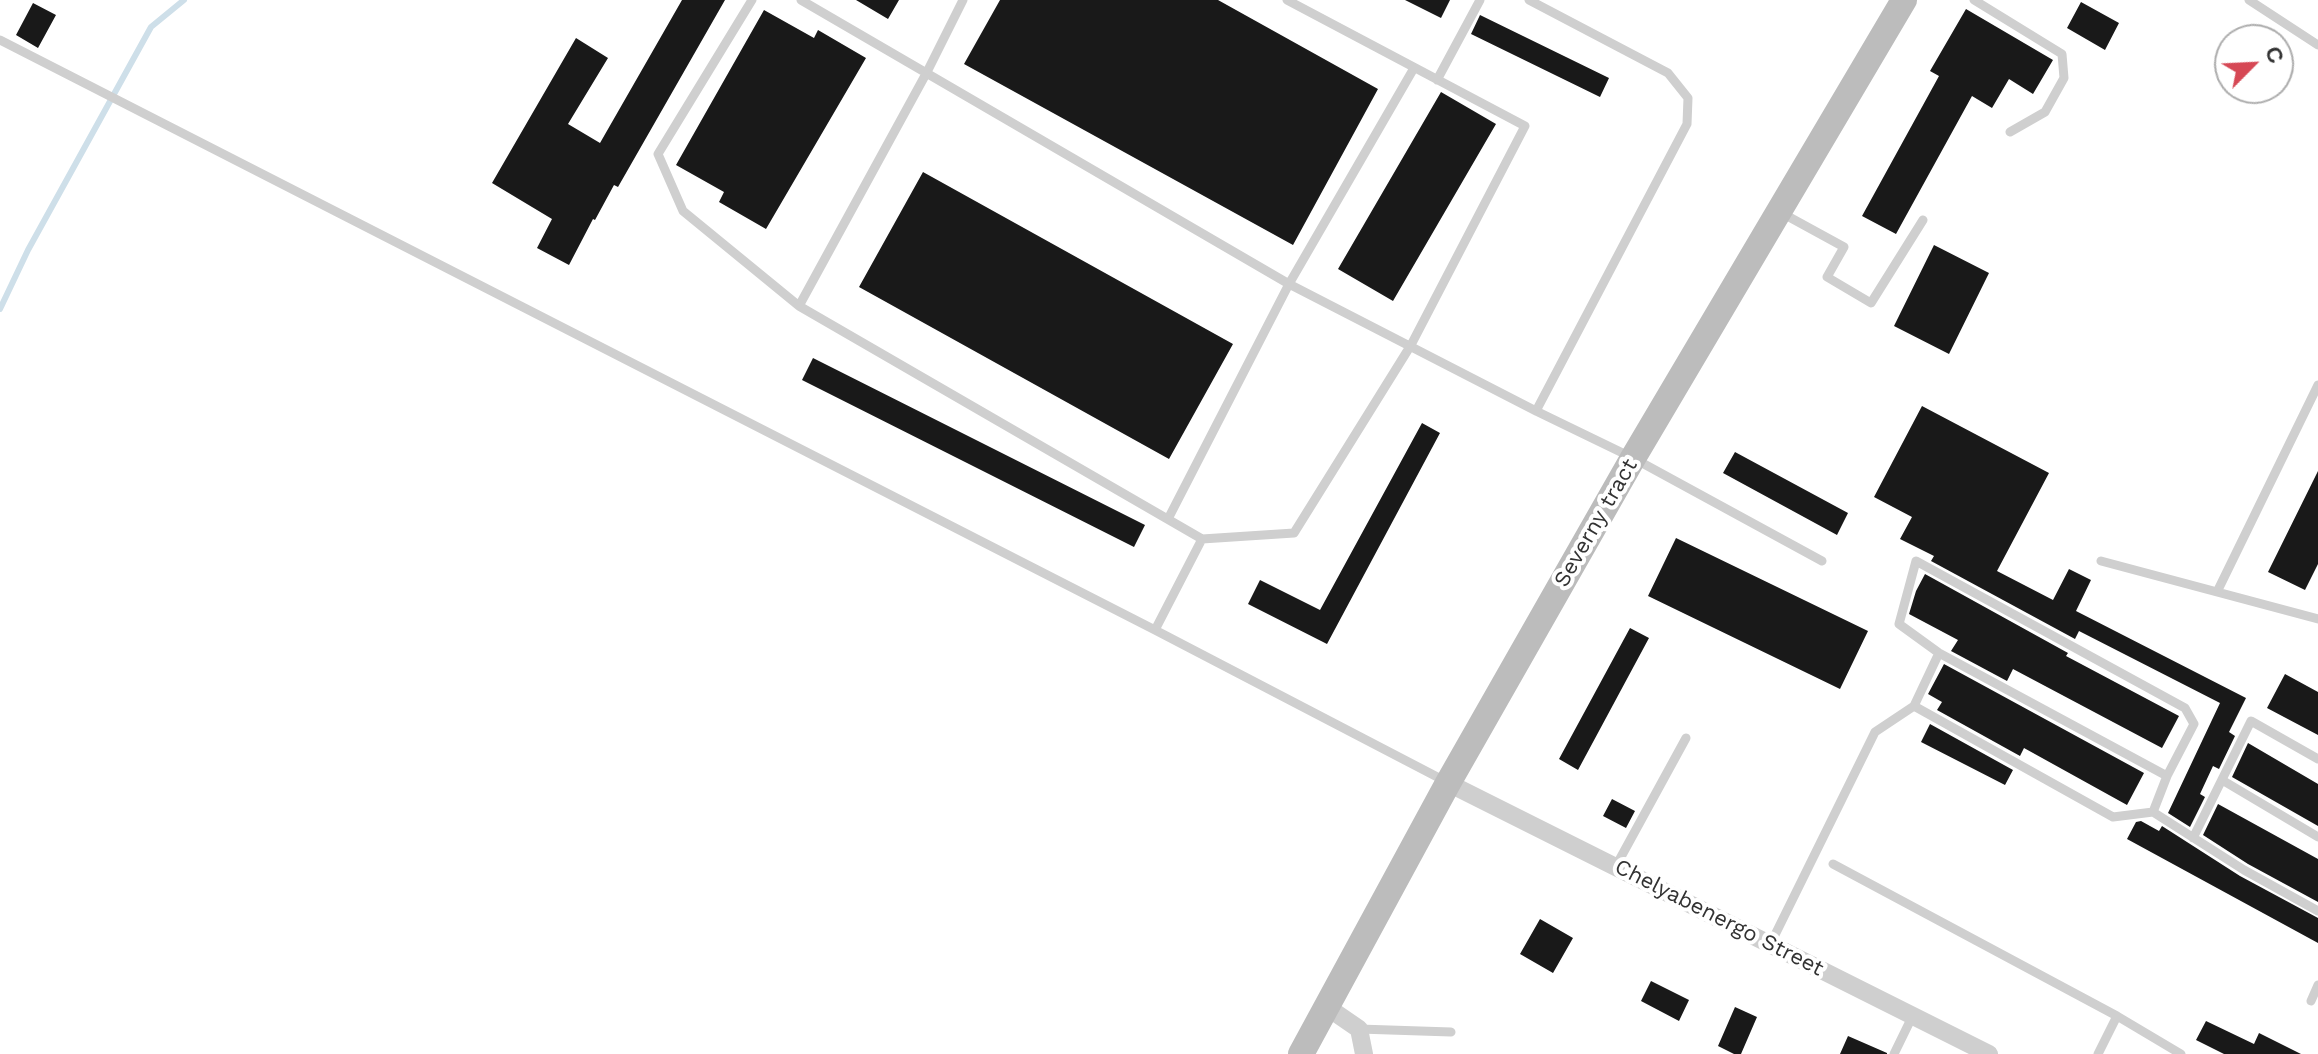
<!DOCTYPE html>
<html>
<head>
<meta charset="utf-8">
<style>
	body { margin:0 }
	#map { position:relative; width:2318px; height:1054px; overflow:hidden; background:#fff; font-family:"Work Sans",sans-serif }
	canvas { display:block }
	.north { position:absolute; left:2214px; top:24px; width:80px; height:80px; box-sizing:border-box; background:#fff; border:2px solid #adadad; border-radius:50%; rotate:66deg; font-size:22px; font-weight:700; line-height:32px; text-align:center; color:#323232 }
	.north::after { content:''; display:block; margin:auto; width:28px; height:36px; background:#d64855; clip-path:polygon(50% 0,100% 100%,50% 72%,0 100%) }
</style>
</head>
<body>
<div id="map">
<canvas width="2318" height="1054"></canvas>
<div class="north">С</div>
</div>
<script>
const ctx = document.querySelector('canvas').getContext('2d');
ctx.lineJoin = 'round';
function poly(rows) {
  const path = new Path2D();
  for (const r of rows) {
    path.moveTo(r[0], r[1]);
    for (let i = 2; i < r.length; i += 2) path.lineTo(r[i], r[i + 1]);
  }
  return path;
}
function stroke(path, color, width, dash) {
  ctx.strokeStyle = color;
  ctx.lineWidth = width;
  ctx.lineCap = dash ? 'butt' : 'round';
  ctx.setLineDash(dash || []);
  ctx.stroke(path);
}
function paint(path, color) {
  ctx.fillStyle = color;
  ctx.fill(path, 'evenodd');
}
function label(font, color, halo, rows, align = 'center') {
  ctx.font = font + ' "Work Sans",sans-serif';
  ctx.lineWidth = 8;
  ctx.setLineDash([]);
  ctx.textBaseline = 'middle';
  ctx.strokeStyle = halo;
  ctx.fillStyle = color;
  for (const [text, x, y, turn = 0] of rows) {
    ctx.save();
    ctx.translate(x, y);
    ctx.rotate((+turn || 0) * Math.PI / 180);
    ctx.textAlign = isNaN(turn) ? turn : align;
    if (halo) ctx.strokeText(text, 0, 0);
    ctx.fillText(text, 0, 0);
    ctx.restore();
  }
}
stroke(poly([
	[0,309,28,250,151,27,184,0]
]), '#cedfe9', 6);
paint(poly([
	[682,0,725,0,618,187,614,185,595,220,593,219,569,265,537,248,552,219,492,183,576,38,608,58,568,124,600,143],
	[856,0,899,0,888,19],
	[1000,0,1218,0,1378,89,1293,245,964,64],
	[1405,0,1450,0,1441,18],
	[2081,2,2119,23,2105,50,2067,28],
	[33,3,56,15,38,48,16,35],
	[1966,9,2053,60,2033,94,2009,79,1992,108,1972,96,1896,234,1862,216,1939,76,1930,71],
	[764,10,814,38,818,30,866,58,766,229,719,202,724,192,676,165],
	[1480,15,1609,78,1600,97,1471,34],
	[1441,92,1496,124,1393,301,1338,269],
	[923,172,1233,344,1169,459,859,287],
	[1934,245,1989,273,1949,354,1894,326],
	[813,358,1145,525,1134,547,802,380],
	[1922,406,2049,473,1997,571,2053,600,2069,569,2091,580,2076,611,2246,698,2229,732,2235,736,2219,769,2213,766,2200,794,2205,797,2190,827,2168,813,2220,703,2079,631,2075,639,1931,561,1934,556,1900,539,1912,517,1874,497],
	[1422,423,1440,433,1327,644,1248,604,1260,580,1320,610],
	[1735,452,1848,513,1837,535,1723,473],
	[2318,471,2318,564,2305,590,2268,572],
	[1676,538,1868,631,1840,689,1648,596],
	[1925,574,2068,653,2066,656,2179,716,2162,748,2013,669,2007,681,1951,651,1958,640,1909,614,1916,591],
	[1630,628,1649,638,1578,770,1559,759],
	[1944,664,2144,773,2127,805,2024,748,2020,756,1937,710,1942,702,1928,694],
	[2285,674,2318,692,2318,735,2267,708],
	[1930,724,2013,770,2005,785,1921,742],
	[2248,743,2318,784,2318,826,2232,777],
	[1612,799,1635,811,1626,828,1603,816],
	[2218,804,2318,859,2318,902,2248,864,2203,835],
	[2141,821,2159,831,2162,826,2240,876,2318,918,2318,943,2127,839,2136,822],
	[1540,919,1573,938,1553,973,1520,954],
	[1651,981,1689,1000,1679,1021,1641,1001],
	[1735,1007,1757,1017,1741,1054,1734,1054,1718,1046],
	[2206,1021,2254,1044,2259,1033,2301,1054,2224,1054,2196,1040],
	[1848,1036,1887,1053,1887,1054,1840,1054]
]), '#191919');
stroke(poly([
	[752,0,658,154,683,211,799,306],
	[801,0,1289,284,1536,411,1633,458,1822,561],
	[963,0,927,72,799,306,1202,539,1155,630],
	[1529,0,1668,73,1688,98,1687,124,1536,411],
	[1974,0,2062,54,2064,78,2045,112,2010,132],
	[2249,0,2318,45],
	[0,40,1155,630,1445,781],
	[1437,80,1480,0],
	[1780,212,1844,247,1827,277,1871,303,1923,220],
	[1168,519,1289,284,1414,68],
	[1202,539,1294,533,1411,345,1525,126,1287,0],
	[2101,561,2318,619],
	[2217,592,2318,385],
	[1914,706,2113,817,2153,812,2244,870,2318,911],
	[2222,780,2318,837],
	[2153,812,2167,776,2194,724,2185,708,1916,561,1899,624,1939,653,2167,776],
	[2193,838,2251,721,2318,759],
	[1833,864,2117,1016,2098,1054],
	[1616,866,1686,738],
	[1771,943,1875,732,1914,706,1939,653],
	[2311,1001,2318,985],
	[2117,1016,2181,1054],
	[1359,1029,1451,1032],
	[1894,1054,1913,1015]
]), '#cfcfcf', 9);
stroke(poly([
	[1448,783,1989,1054],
	[1327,1007,1359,1029,1364,1054]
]), '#cfcfcf', 18);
stroke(poly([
	[1301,1054,1448,783,1633,458,1904,0]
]), '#bcbcbc', 26);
label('22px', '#323232', '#fff', [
	["Severny tract",1596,523,-60],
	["Chelyabenergo Street",1719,918,27]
]);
</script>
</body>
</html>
